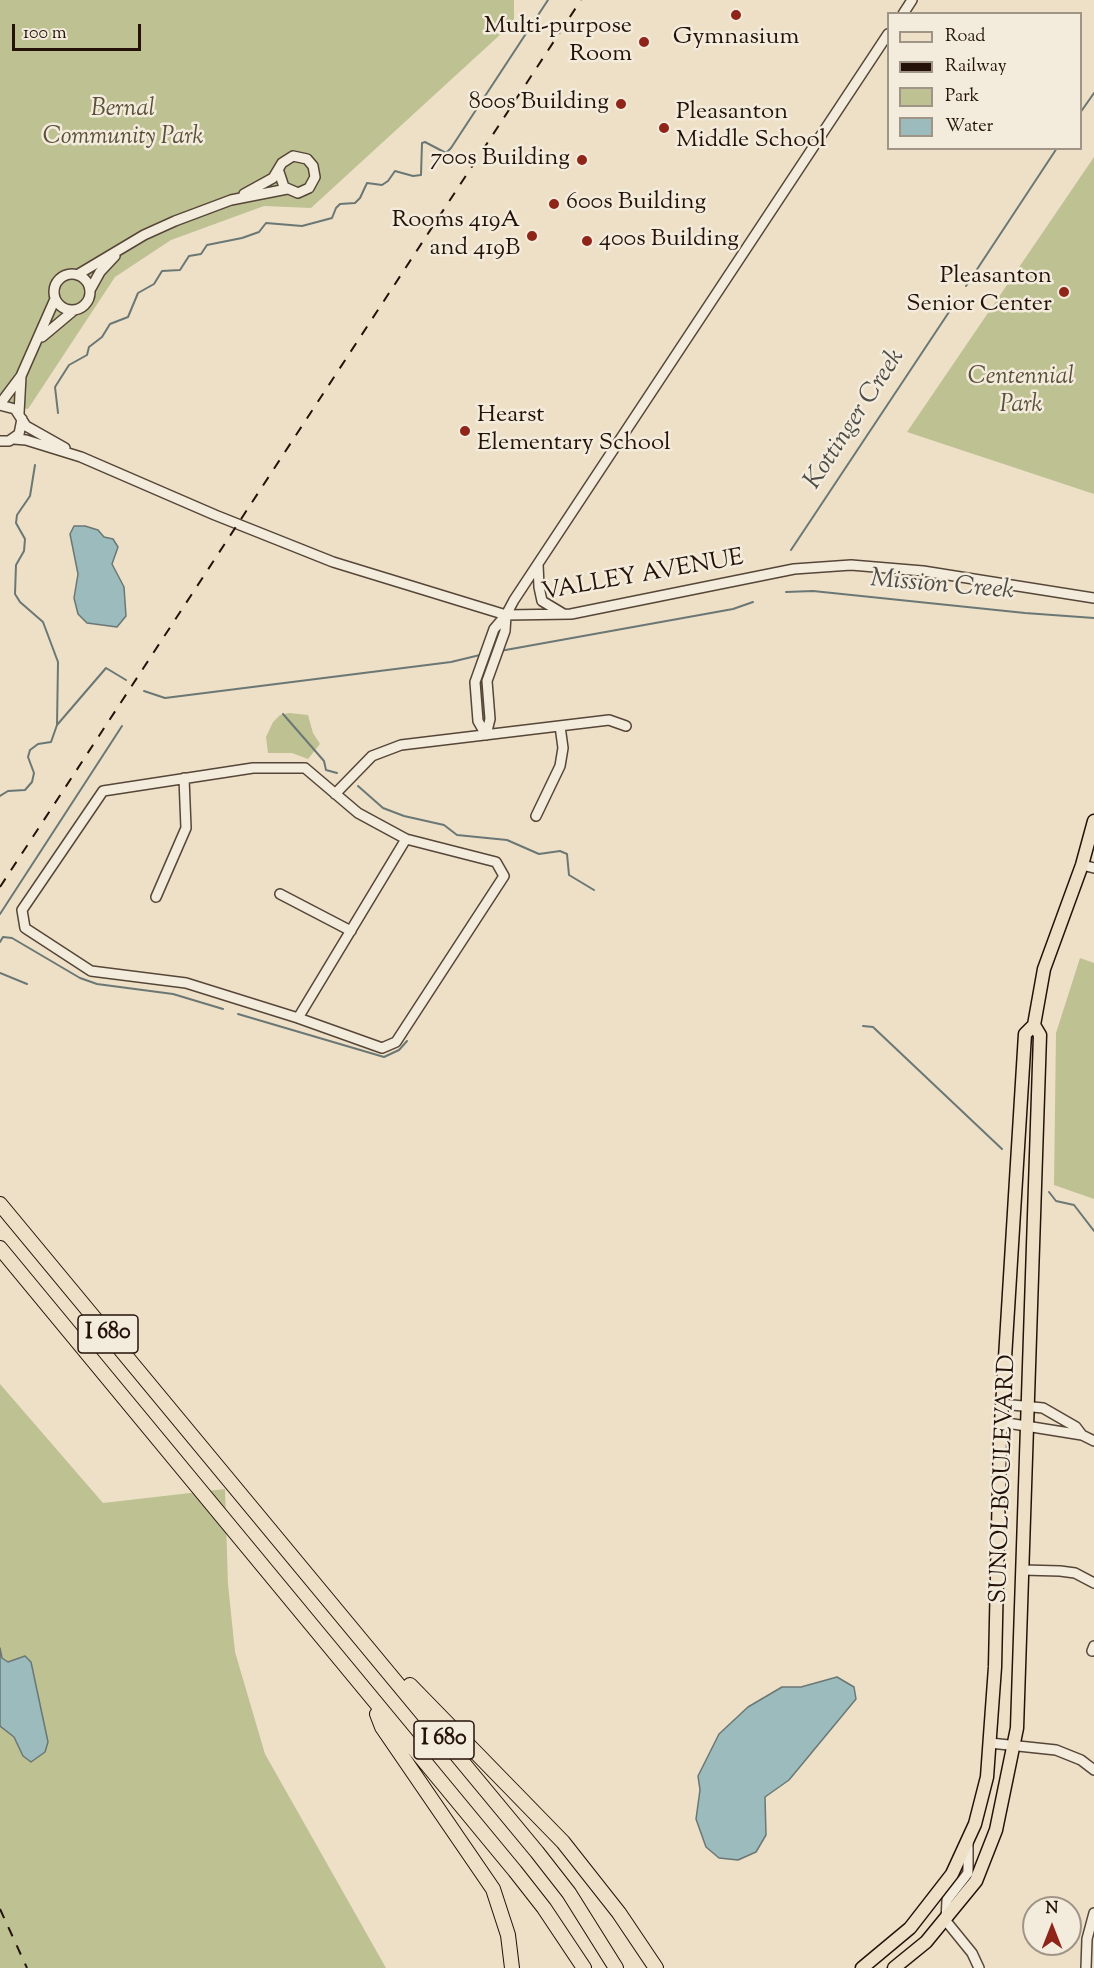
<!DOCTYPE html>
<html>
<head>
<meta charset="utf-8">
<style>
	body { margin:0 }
	#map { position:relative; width:1094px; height:1968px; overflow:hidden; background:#ede0c7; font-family:"Sorts Mill Goudy",serif }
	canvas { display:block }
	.legend { position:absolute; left:887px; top:12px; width:195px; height:138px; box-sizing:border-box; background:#f3ebdb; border:2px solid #a09487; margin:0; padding:8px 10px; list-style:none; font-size:18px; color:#241209 }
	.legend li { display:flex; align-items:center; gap:12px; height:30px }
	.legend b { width:30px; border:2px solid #a09487 }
	.north { position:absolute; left:1022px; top:1896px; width:60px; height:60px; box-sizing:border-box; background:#f3ebdb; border:2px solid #a09487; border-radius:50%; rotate:0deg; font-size:16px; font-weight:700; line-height:24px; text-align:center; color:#241209 }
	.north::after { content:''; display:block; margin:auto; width:21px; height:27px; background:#8f2418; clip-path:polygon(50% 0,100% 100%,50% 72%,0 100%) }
	.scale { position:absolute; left:12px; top:24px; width:129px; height:27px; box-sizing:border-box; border:3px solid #241209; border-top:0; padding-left:8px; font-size:18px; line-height:21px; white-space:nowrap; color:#241209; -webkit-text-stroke:4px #f3ebdb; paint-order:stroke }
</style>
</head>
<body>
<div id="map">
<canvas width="1094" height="1968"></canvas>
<ul class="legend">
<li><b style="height:8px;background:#ede0c7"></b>Road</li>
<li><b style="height:8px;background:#241209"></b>Railway</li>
<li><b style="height:16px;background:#bec192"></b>Park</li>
<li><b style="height:16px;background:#9bbbbd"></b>Water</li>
</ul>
<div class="north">N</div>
<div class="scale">100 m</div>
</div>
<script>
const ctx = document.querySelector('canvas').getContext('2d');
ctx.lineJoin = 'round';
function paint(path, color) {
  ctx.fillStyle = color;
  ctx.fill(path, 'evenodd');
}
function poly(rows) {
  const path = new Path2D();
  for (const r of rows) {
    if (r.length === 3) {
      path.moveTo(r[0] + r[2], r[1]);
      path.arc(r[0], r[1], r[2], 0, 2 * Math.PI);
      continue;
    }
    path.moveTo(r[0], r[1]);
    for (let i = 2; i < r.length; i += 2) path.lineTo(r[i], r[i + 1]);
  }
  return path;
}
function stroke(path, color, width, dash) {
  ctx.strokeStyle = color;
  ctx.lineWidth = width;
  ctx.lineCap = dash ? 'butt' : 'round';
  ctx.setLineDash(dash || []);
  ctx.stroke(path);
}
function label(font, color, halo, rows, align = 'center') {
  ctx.font = font + ' "Sorts Mill Goudy",serif';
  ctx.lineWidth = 5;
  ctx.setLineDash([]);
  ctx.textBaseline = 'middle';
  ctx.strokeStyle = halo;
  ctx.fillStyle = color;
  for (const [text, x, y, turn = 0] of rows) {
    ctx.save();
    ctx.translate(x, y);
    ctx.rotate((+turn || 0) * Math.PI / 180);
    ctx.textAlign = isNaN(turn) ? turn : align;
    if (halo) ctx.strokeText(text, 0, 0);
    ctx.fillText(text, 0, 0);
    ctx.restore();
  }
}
paint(poly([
	[0,0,514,0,514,22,311,208,264,206,171,240,115,277,28,409,0,404],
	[1094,157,1094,494,907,432],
	[289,713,308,715,313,733,320,744,308,759,292,753,268,753,266,737,273,722,280,715],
	[1080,958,1094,963,1094,1199,1054,1185,1056,1033],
	[0,1384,103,1503,225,1489,228,1584,235,1652,265,1754,386,1968,0,1968]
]), '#bec192');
const water = poly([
	[74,526,85,526,98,530,104,537,113,539,118,547,112,564,124,587,126,616,117,627,87,623,78,614,74,598,78,574,70,534,74,526],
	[0,1648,2,1658,8,1662,25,1656,31,1662,48,1742,45,1752,31,1762,23,1756,14,1737,0,1726,0,1648],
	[837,1677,854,1687,856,1699,789,1780,765,1797,766,1835,756,1852,738,1860,719,1858,706,1847,696,1819,700,1790,698,1776,719,1734,748,1707,782,1687,801,1687,837,1677]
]);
paint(water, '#9bbbbd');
stroke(water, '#6b7775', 1.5);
stroke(poly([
	[1080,113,1094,93],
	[966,286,1057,148],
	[58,413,55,387,69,365,87,355,89,347,102,337,110,324,128,317,138,293,154,284,162,271,180,270,189,256,201,254,207,245,242,238,259,232,266,223,302,226,332,218,336,208,340,204,355,203,360,198,367,183,382,185,388,181,395,171,413,176,421,175,422,143,425,142,446,153,451,148,548,0],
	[791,550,951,309],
	[786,592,813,591,1025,613,1094,618],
	[500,651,733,609,753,602],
	[144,691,165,698,451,662,480,655],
	[283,714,324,761,326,770,337,773],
	[57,725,106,668,126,680],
	[358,786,383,808,404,816,444,825,457,835,507,840,539,854,560,851,567,854,569,875,594,890],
	[0,796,8,791,25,790,32,782,34,773,28,757,30,750,38,744,51,742,57,725,58,662,43,622,20,602,15,594,16,565,24,551,25,539,16,523,17,515,30,496,35,465],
	[0,914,122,726],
	[0,942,3,937,12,938,80,978,97,984,173,994,223,1009],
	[0,973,27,984],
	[238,1014,384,1057,399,1050,407,1041],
	[863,1026,873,1027,1002,1149],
	[1049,1192,1056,1201,1074,1205,1094,1231]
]), '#6b7775', 2);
const minor = poly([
	[903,14,912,0],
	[244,194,273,178,282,163,293,156,307,159,313,166,315,177,309,188,298,193,284,187,279,172],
	[72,292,18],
	[77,275,144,235,175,221,231,200,287,189],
	[90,290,100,272,115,256],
	[42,337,73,311],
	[0,404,21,376,55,299],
	[0,405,15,409,26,426,65,448],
	[19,413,21,376],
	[14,439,26,440,81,457,215,515,333,562,506,615,571,614,794,569,851,565,923,571,1094,598],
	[0,441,9,441,19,434,22,419],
	[538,564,539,587,542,601,562,613],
	[486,735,478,721,475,682,494,629,506,615,514,600,888,34],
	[486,735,490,719,487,681,505,631,506,615],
	[253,768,305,768,358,813,406,839,496,862,504,876,396,1042,382,1048,298,1018,186,983,91,971,25,928,22,910,103,791,253,768],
	[335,794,372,756,401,745,609,720,626,726],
	[536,816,560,766,563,748,560,726],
	[1082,865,1094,868],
	[280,894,351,931],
	[156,897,186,828,184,778],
	[298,1018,406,839],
	[1002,1404,1043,1408,1076,1427,1082,1435],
	[1001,1422,1082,1435,1094,1441],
	[1023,1570,1060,1571,1075,1573,1094,1583],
	[1092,1651,1094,1646],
	[990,1743,1056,1750,1081,1760,1094,1770],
	[968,1843,968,1873,947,1900,946,1921,972,1953,979,1968],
	[1086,1968,1087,1939,1094,1913]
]);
const major = poly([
	[862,1968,910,1928,952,1874,975,1824,987,1777,995,1667,1000,1439,1025,1034,1034,1025,1044,969,1082,865,1094,821],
	[894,1968,926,1942,976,1881,996,1830,1017,1728,1040,1035,1034,1025]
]);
const highway = poly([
	[0,1204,537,1852,569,1893,616,1968],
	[0,1248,515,1871,544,1908,584,1968],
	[410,1685,563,1842,619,1913,656,1968],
	[377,1714,382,1727,493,1889,508,1935,512,1968]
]);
stroke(minor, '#564638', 12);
stroke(major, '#241209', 15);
stroke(highway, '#241209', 16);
stroke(minor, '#f3ebdb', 9);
stroke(major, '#ede0c7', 12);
stroke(highway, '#ede0c7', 14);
stroke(poly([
	[0,887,581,0],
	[0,1909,27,1968]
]), '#241209', 2, [10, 10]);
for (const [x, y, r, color] of [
	[736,15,6,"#8f2418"],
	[644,42,6,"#8f2418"],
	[621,104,6,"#8f2418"],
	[664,128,6,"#8f2418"],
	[582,160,6,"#8f2418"],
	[554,204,6,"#8f2418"],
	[532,236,6,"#8f2418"],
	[587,241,6,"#8f2418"],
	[1064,292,6,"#8f2418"],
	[465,431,6,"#8f2418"]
]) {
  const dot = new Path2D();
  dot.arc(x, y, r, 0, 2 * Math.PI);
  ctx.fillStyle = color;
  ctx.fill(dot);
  stroke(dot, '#f3ebdb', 2);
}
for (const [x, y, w] of [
	[108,1334,60],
	[444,1740,60]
]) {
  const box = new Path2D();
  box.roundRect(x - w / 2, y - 19, w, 38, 4.5);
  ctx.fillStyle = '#f3ebdb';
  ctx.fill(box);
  stroke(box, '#241209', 1.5);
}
label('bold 22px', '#241209', null, [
	["I 680",108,1334],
	["I 680",444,1740]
]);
label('24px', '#241209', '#f3ebdb', [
	["Multi-purpose",632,28],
	["Room",632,56],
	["Gymnasium",736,39,"center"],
	["800s Building",609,104],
	["Pleasanton",676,114,"left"],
	["Middle School",676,142,"left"],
	["700s Building",570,160],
	["600s Building",566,204,"left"],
	["Rooms 419A",520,222],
	["and 419B",520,250],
	["400s Building",599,241,"left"],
	["Pleasanton",1052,278],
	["Senior Center",1052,306],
	["Hearst",477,417,"left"],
	["Elementary School",477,445,"left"]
], 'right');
label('italic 24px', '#5a4f39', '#f3ebdb', [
	["Bernal",123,111],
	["Community Park",123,139],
	["Centennial",1021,379],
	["Park",1021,407]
]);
label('24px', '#241209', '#f3ebdb', [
	["VALLEY AVENUE",643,577,-10],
	["SUNOL BOULEVARD",1005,1479,-88]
]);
label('italic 26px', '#4e4d48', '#f3ebdb', [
	["Kottinger Creek",856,420,-57],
	["Mission Creek",942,587,5]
]);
</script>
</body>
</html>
